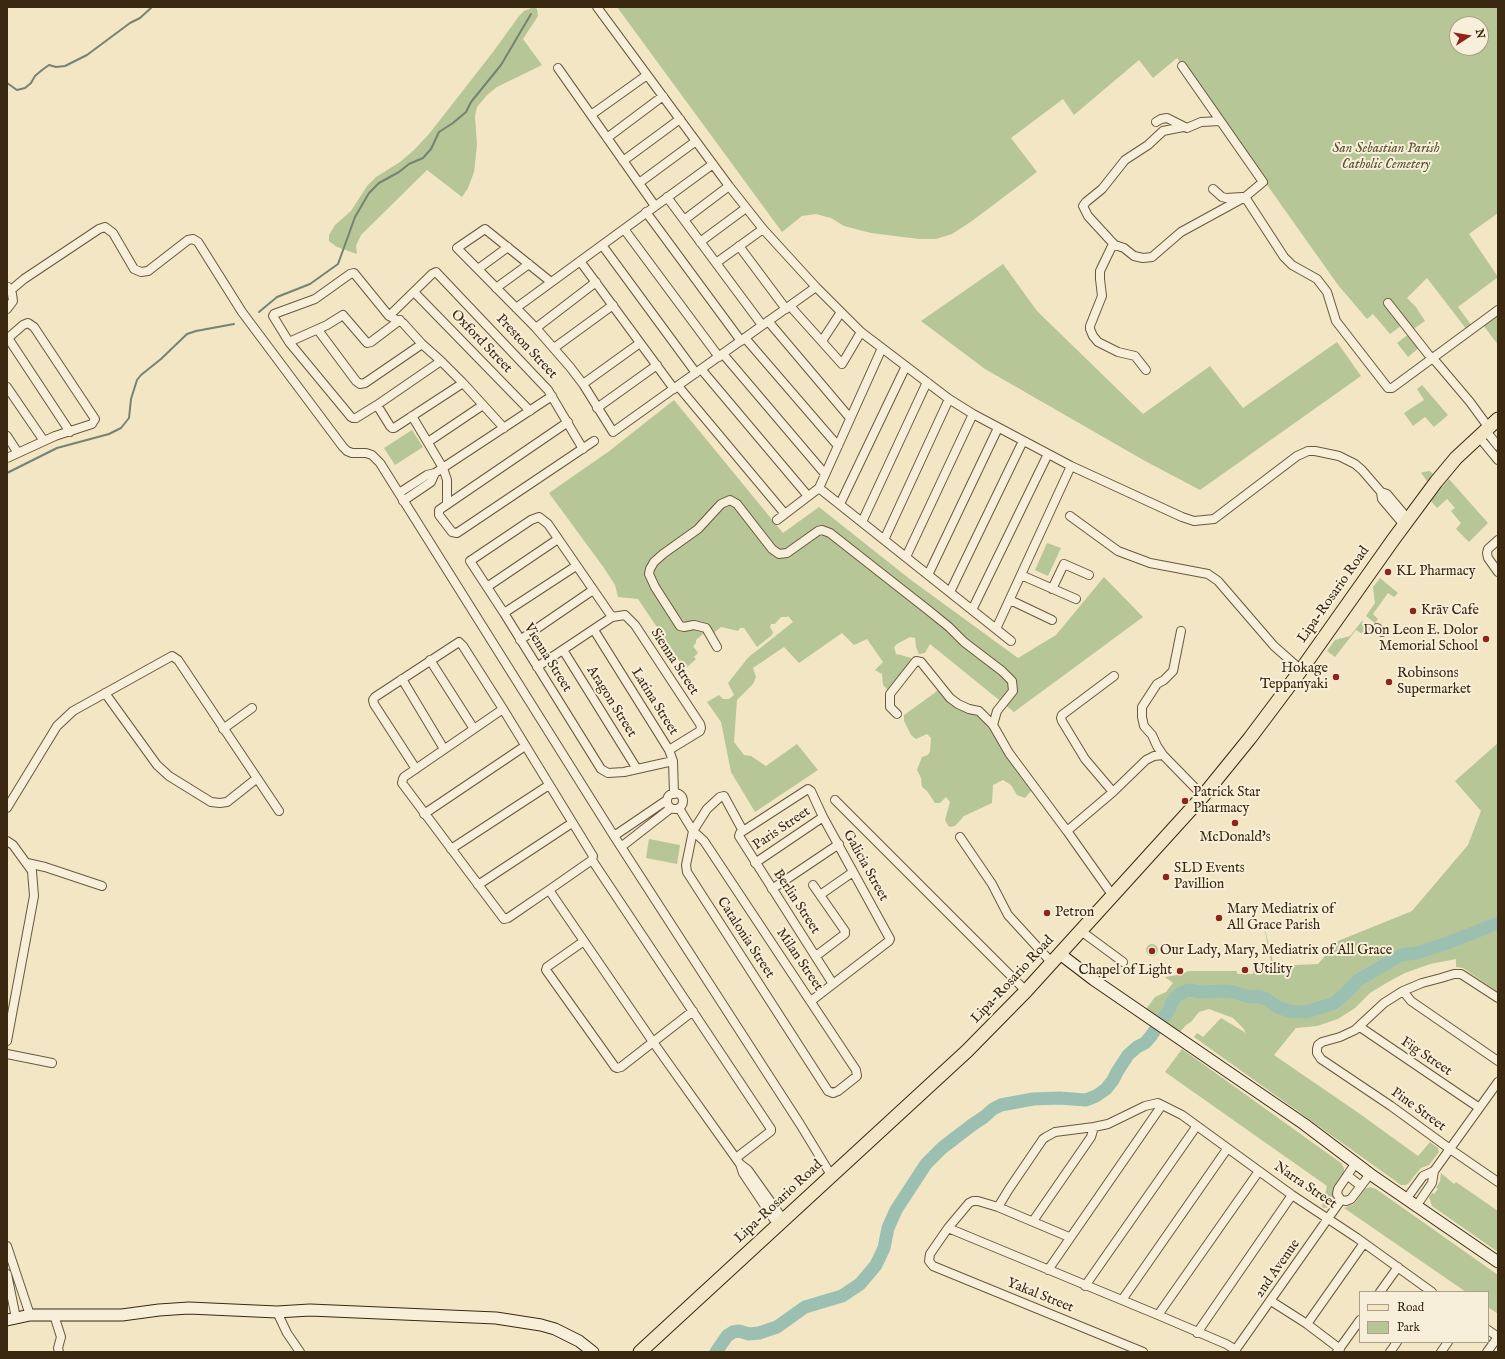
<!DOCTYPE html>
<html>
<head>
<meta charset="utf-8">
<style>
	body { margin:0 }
	#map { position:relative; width:1505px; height:1359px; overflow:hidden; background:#f2e6c5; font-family:"IM FELL English",serif }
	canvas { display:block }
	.frame { position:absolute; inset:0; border:8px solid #3b2811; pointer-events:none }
	.legend { position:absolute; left:1359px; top:1291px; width:130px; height:52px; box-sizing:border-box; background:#f7efd9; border:1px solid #ac9f89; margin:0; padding:5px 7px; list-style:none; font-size:12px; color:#3b2811 }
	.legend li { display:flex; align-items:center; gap:8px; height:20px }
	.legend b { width:20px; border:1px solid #ac9f89 }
	.north { position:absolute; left:1449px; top:16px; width:40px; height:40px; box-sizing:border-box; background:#f7efd9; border:1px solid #ac9f89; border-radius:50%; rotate:78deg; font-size:11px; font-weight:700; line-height:16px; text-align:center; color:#3b2811 }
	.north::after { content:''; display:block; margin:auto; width:14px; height:18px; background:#8f2418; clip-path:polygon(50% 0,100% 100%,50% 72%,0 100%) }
</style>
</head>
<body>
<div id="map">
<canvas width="1505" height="1359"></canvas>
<div class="frame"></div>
<ul class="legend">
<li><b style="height:5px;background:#f2e6c5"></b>Road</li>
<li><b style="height:11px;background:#b7c697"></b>Park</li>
</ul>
<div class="north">N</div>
</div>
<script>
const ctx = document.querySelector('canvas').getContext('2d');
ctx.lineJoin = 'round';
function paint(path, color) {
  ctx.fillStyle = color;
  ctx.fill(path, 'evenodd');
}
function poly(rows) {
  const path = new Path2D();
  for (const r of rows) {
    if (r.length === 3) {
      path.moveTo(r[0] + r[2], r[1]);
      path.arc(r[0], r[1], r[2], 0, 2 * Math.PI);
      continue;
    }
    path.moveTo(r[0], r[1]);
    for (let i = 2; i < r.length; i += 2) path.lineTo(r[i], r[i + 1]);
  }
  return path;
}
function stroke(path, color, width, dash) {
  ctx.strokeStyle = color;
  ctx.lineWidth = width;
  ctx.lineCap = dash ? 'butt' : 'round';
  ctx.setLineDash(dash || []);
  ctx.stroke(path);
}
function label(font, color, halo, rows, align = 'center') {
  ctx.font = font + ' "IM FELL English",serif';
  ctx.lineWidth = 4;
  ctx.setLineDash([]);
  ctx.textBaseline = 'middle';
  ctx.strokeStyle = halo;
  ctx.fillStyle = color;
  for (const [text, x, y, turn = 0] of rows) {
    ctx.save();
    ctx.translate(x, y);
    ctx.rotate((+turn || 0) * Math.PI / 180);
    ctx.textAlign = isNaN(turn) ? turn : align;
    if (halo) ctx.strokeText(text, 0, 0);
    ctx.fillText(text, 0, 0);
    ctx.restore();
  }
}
paint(poly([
	[534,7,537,9,538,16,523,39,542,65,497,87,487,95,477,107,475,116,477,145,474,172,468,188,462,197,427,170,361,235,356,246,357,254,337,247,329,241,329,235,335,225,351,211,367,186,376,177,400,162,414,150,429,134,493,52,519,16,524,11],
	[617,7,1498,7,1498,213,1469,234,1498,277,1458,307,1472,326,1467,330,1427,278,1407,298,1416,307,1425,321,1412,330,1402,325,1390,334,1373,314,1367,319,1338,285,1177,58,1153,78,1139,60,1074,115,1063,99,1011,138,1037,172,972,221,952,234,936,239,919,239,871,233,844,226,831,218,816,214,802,216,782,232],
	[1457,24,1481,24,1481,48,1457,48],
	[1003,264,1037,311,1143,414,1210,366,1243,408,1337,342,1361,376,1200,490,1145,461,985,369,921,321],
	[1498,314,1498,345,1484,326],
	[1409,334,1420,347,1408,357,1397,343],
	[1422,385,1448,415,1434,427,1425,417,1413,426,1404,413,1424,400,1417,389],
	[674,400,783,533,819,507,911,580,1018,658,1056,635,1104,577,1143,617,1014,712,930,644,925,653,919,654,916,647,915,638,910,637,897,644,894,647,896,654,901,655,911,658,913,661,888,690,883,685,882,674,875,670,883,662,867,639,854,645,842,633,799,663,784,647,753,668,756,677,753,684,737,700,734,742,744,755,751,756,766,766,797,744,818,770,755,812,731,772,721,722,707,702,719,695,723,699,729,699,734,695,728,683,747,659,751,655,759,649,793,622,788,616,787,617,781,617,775,624,771,624,770,627,773,632,772,635,757,647,744,628,740,628,738,631,721,627,715,632,714,637,703,634,696,640,696,643,693,646,698,653,694,657,696,659,685,669,638,599,618,597,615,585,604,568,549,493,608,452],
	[412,430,423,447,395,465,384,448],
	[1430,471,1433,474,1427,481,1421,473,1423,472],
	[1449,479,1488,523,1469,542,1456,529,1461,523,1451,511,1455,508,1447,499,1437,508,1431,501],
	[1047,543,1061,548,1048,576,1035,570],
	[1380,578,1398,593,1394,597,1388,593,1373,614,1378,619,1375,623,1366,616,1375,603,1373,587],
	[1362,621,1371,628,1366,636,1356,630,1335,657,1327,651,1335,640,1350,636],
	[940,689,956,708,979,716,990,727,1015,769,1031,791,1025,798,1017,795,1011,785,1003,780,993,785,992,803,964,816,955,826,949,827,945,820,950,802,946,797,940,803,935,803,927,791,922,787,921,778,917,770,922,757,928,755,930,751,931,738,927,734,916,739,911,735,904,721,904,715],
	[1498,743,1498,992,1463,968,1456,967,1456,959,1430,964,1405,973,1388,982,1370,993,1355,1008,1338,1019,1317,1026,1296,1028,1274,1055,1360,1114,1418,1156,1430,1142,1438,1148,1439,1152,1429,1165,1421,1168,1414,1176,1410,1182,1406,1185,1401,1185,1194,1037,1197,1033,1203,1037,1221,1018,1246,1033,1243,1028,1233,1018,1209,1009,1199,1012,1191,1022,1186,1025,1180,1032,1146,1009,1155,997,1166,992,1173,983,1165,977,1183,974,1188,971,1237,971,1237,974,1253,974,1253,969,1266,968,1269,967,1271,961,1262,917,1274,966,1318,964,1338,941,1412,911,1468,845,1481,811,1455,781],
	[649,839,680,845,677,864,646,858],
	[1152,950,6],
	[1182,1049,1341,1163,1344,1168,1344,1174,1336,1184,1333,1192,1334,1198,1328,1207,1325,1208,1322,1207,1327,1186,1165,1072],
	[1441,1173,1454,1184,1456,1182,1498,1211,1498,1252,1432,1206,1429,1197,1432,1193,1434,1194,1438,1189,1436,1188,1440,1181],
	[1370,1187,1376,1189,1498,1275,1498,1314,1488,1307,1488,1292,1466,1292,1344,1208,1354,1204,1365,1189]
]), '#b7c697');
stroke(poly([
	[7,83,17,90,25,88,31,83,35,76,42,70,49,65,56,67,65,66,87,55,130,23,140,18,152,7],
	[259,312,277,297,310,284,338,264,355,217,369,193,379,183,399,172,409,164,423,158,431,149,439,132,453,123,466,112,471,102,501,65,531,14],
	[7,473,57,448,109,434,121,428,129,418,131,399,137,380,141,375,161,359,187,334,196,331,234,324]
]), '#758372', 2);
stroke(poly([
	[716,1352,727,1336,733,1332,739,1331,749,1334,759,1333,777,1327,805,1307,842,1296,860,1284,876,1265,884,1248,888,1228,896,1210,926,1164,942,1148,972,1125,984,1117,993,1109,1001,1105,1033,1099,1059,1098,1086,1100,1096,1096,1106,1089,1113,1080,1117,1072,1128,1055,1137,1047,1145,1043,1151,1036,1170,1008,1172,1002,1179,994,1188,990,1202,992,1224,991,1233,992,1250,997,1257,996,1266,999,1277,1007,1289,1011,1306,1012,1334,1003,1344,995,1357,981,1401,955,1417,953,1450,942,1498,923]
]), '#9bc0b2', 13);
const street = poly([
	[597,7,729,186,763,229,816,287,861,332,949,399,973,414,1071,466,1182,517,1194,521,1214,519,1297,456,1308,451,1315,451,1339,456,1355,464,1362,470,1381,492,1382,499,1404,525],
	[1182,66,1263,182,1245,197,1181,232,1152,257,1143,258,1134,256,1124,248,1115,245,1110,240,1088,216,1083,206,1086,202,1102,189,1125,160,1148,145,1163,131,1183,127],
	[558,68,655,206],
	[591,115,647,75],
	[1156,122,1161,119,1167,118,1187,128,1201,122,1220,121],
	[607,138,663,96],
	[623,161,680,119],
	[639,183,696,141],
	[1213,189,1222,197,1226,198,1242,197],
	[667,197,762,325],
	[1245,197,1284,257,1292,265,1317,279,1327,292,1336,321,1388,388,1392,388,1498,310],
	[646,212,741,341],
	[684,220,729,186],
	[624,229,719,357],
	[700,242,746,208],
	[1113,244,1100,271,1100,279,1102,296,1090,326,1090,329,1093,336,1098,342,1118,352,1135,356,1146,370],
	[602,245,696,373],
	[739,246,786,309],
	[580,261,674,389],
	[716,263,763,229],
	[478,269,508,247],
	[551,282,485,229,457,248,536,328,570,367,583,384,613,432,816,287],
	[496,288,529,264],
	[11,290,24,279,99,229,105,227,113,233,134,269,141,272,148,271,188,240,193,239,198,242,242,312,343,447,347,451,352,453,366,453,372,455,380,463,614,836,800,1124,831,1175],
	[414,292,530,411],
	[1388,303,1428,354,1437,363,1470,402,1489,428],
	[790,306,842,364,861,332],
	[516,308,713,164],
	[7,309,13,301,12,294,8,287],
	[389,316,432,274,436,272,548,390,583,449],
	[768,321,850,418],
	[536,328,596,282],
	[318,330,356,381,360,384,365,383,422,344],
	[8,338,70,432],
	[745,338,838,446],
	[7,339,23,325,28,323,34,327,95,419,92,424,55,436,7,458],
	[822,341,841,312],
	[289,342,327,325,343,315,367,343,371,342,400,320],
	[554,348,613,305],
	[723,354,825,474],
	[441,361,377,405,356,418,353,418,351,417,289,342,273,316,274,314,315,299,350,274,354,273,389,316,403,323,422,344,441,361,463,383,504,428],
	[701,369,808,496],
	[583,384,640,343],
	[678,386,785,514],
	[7,387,44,441],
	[377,405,390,426,392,428,394,428,463,383],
	[597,408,657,365],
	[412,416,443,468,447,480,447,504],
	[568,422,439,510,439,515,452,532,457,533,594,441],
	[1486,431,1498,446],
	[7,436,18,453],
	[1479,437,1498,460],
	[428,442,483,405],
	[819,488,1011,641],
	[1381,492,1387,494,1408,519],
	[399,493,427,475,435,473,552,396],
	[403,501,431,482,435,473],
	[840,504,906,366],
	[1070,516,1118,551,1150,563,1208,574,1218,581,1274,646,1301,670],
	[777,520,819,488,882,348],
	[862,522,927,382],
	[884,540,949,399],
	[1498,540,1488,549,1487,553,1488,558,1498,572],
	[906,557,973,414],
	[928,575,998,428],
	[1021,575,1076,599],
	[487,587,558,539],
	[1052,589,1064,564,1089,575],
	[950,592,1023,441],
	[1010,600,1052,620],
	[972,610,1048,454],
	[504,613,576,566],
	[612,617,548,524,539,517,531,520,470,561,504,613,601,769,608,773,624,772,673,761],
	[1377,628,1382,632],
	[996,629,1071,466],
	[594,630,669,750,673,761,674,794],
	[520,640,593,590],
	[717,647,706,628,694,625,684,627,680,626,655,587,649,574,650,569,654,562,663,554,698,529,721,504,730,500,737,504,772,549,779,554,787,553,818,531,822,530,830,533,928,610,949,627,964,642,1002,671,1012,681,1013,691,997,711,993,725],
	[563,650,637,769],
	[430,660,474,729],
	[537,667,612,617,625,615,635,625,700,724,701,728,700,731,669,750],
	[402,679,444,749],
	[105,693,157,765,169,776,211,802,220,803,227,802,256,779],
	[897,714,890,707,890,694,916,661,921,662,950,698,958,704,969,709,979,711,993,725,1009,753,1067,831,1113,896],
	[223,729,252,708],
	[1163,755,1203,796],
	[416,769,374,704,373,700,375,697,459,642,463,646,503,709,593,856,592,860,549,890,508,918,504,919,402,783,403,779,404,777,503,709],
	[1113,792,1085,759,1062,721,1061,718,1062,715,1114,676],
	[675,801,8],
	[835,800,1026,991],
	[7,808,57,726,73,711,172,656,178,660,279,811],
	[679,808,693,831,704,841,856,1070,857,1076,838,1091,833,1093,828,1091,687,872,686,865,693,831,707,809,720,797,724,796,743,831],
	[424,814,525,746],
	[1067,831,1113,792,1146,760,1154,756,1163,755,1157,746,1152,735,1144,726,1142,717,1142,707,1157,684,1164,680,1173,671,1181,631],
	[614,836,667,800],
	[960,837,992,884,1008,915,1052,963],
	[7,841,13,845,32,871,34,896,7,1041],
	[621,847,671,808],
	[451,849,549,785],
	[592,860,771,1129,771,1131,736,1158],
	[27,863,45,867,102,886],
	[755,863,823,817],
	[478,885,572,823],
	[813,885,845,931,845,934,816,956],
	[772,889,839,844],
	[549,890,653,1042,740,1164,748,1170,783,1219],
	[820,895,853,872],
	[1081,931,1123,962],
	[584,941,547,967,546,970,615,1067,617,1068,621,1067,693,1011],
	[1403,991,1411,1001,1498,1061],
	[1498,998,1461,974,1454,974,1441,978,1422,983,1403,991,1384,1003,1355,1030,1340,1037,1322,1042,1318,1045,1317,1049,1317,1053,1321,1059,1391,1106,1450,1149,1498,1182],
	[811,1001,833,984,889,941,890,939,823,817,811,791,808,789,740,833,739,836,833,984],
	[1360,1027,1478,1107],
	[7,1054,52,1063],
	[740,1164,743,1173,777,1224],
	[1355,1164,1338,1189,1337,1194,1341,1200,1346,1201,1351,1199,1370,1174],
	[1434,1171,1498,1082],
	[1348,1176,1361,1186],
	[1407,1198,1423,1176,1434,1171],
	[1417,1205,1432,1183,1434,1171],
	[998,1207,1009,1189,1043,1139,1046,1137,1055,1132,1094,1127,1108,1124,1145,1106,1158,1103,1182,1115,1292,1195,1357,1238,1432,1292],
	[1033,1221,1091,1137,1094,1127],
	[948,1228,1158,1315,1226,1344,1236,1350],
	[1069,1237,998,1207,978,1201,973,1201,969,1203,948,1228,930,1254,929,1261,933,1266,1143,1352],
	[7,1246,30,1315],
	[1048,1270,1162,1105],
	[7,1274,16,1318],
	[1085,1286,1196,1127],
	[1380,1292,1398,1267],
	[1122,1300,1227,1149],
	[1271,1301,1307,1324,1340,1349],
	[277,1312,287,1333,300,1352],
	[54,1315,61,1337,58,1348,59,1352],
	[1158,1315,1259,1171],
	[1307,1324,1364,1243],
	[1488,1330,1498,1337],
	[1197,1333,1292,1195],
	[1234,1352,1341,1200],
	[1337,1352,1360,1320],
	[1390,1352,1397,1342],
	[1441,1352,1448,1342],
	[1487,1352,1498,1337]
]);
const secondary = poly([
	[1060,954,1094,980,1304,1124,1370,1174,1498,1262],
	[7,1320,30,1315,122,1315,159,1310,189,1308,277,1312,310,1310,496,1318,541,1325,555,1329,579,1341,593,1352]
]);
const primary = poly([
	[640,1352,967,1051,1026,991,1203,796,1250,738,1301,670,1393,540,1436,482,1456,458,1498,419]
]);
stroke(street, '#69583e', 10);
stroke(secondary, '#3b2811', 13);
stroke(primary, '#3b2811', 15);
stroke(street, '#f7efd9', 8);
stroke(secondary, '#f7efd9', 11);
stroke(primary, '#f2e6c5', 13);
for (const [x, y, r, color] of [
	[1388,572,4,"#8f2418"],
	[1413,611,4,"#8f2418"],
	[1486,639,4,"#8f2418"],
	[1336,677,4,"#8f2418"],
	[1389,682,4,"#8f2418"],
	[1185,801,4,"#8f2418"],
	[1235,823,4,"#8f2418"],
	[1166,877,4,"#8f2418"],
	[1047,913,4,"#8f2418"],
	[1219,918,4,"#8f2418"],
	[1152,951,4,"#8f2418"],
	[1245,970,4,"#8f2418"],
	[1180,971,4,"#8f2418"]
]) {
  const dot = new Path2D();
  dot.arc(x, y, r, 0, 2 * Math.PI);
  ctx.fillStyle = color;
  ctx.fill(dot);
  stroke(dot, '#f7efd9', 1.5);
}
label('italic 14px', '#5a5032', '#f7efd9', [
	["San Sebastian Parish",1386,149],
	["Catholic Cemetery",1386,165]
]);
label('14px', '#3b2811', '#f7efd9', [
	["Oxford Street",481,342,46],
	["Preston Street",526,347,47],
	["Lipa-Rosario Road",1334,595,-55],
	["Vienna Street",547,658,58],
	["Sienna Street",674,662,57],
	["Aragon Street",611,702,58],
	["Latina Street",654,702,58],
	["Paris Street",782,829,-34],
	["Galicia Street",865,866,61],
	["Berlin Street",796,902,57],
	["Catalonia Street",745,938,57],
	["Milan Street",799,960,56],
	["Lipa-Rosario Road",1013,980,-47],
	["Fig Street",1426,1057,34],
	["Pine Street",1418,1110,36],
	["Narra Street",1305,1186,34],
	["Lipa-Rosario Road",779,1202,-43],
	["2nd Avenue",1278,1269,-55],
	["Yakal Street",1040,1296,22]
]);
label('14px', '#3b2811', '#f7efd9', [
	["KL Pharmacy",1396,572],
	["Krāv Cafe",1421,611],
	["Don Leon E. Dolor",1478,631,"right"],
	["Memorial School",1478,647,"right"],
	["Hokage",1328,669,"right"],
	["Teppanyaki",1328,685,"right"],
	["Robinsons",1397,674],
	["Supermarket",1397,690],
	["Patrick Star",1193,793],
	["Pharmacy",1193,809],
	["McDonald's",1235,838,"center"],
	["SLD Events",1174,869],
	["Pavillion",1174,885],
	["Mary Mediatrix of",1227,910],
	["All Grace Parish",1227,926],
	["Petron",1055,913],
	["Our Lady, Mary, Mediatrix of All Grace",1160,951],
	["Utility",1253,970],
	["Chapel of Light",1172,971,"right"]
], 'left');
</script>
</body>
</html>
